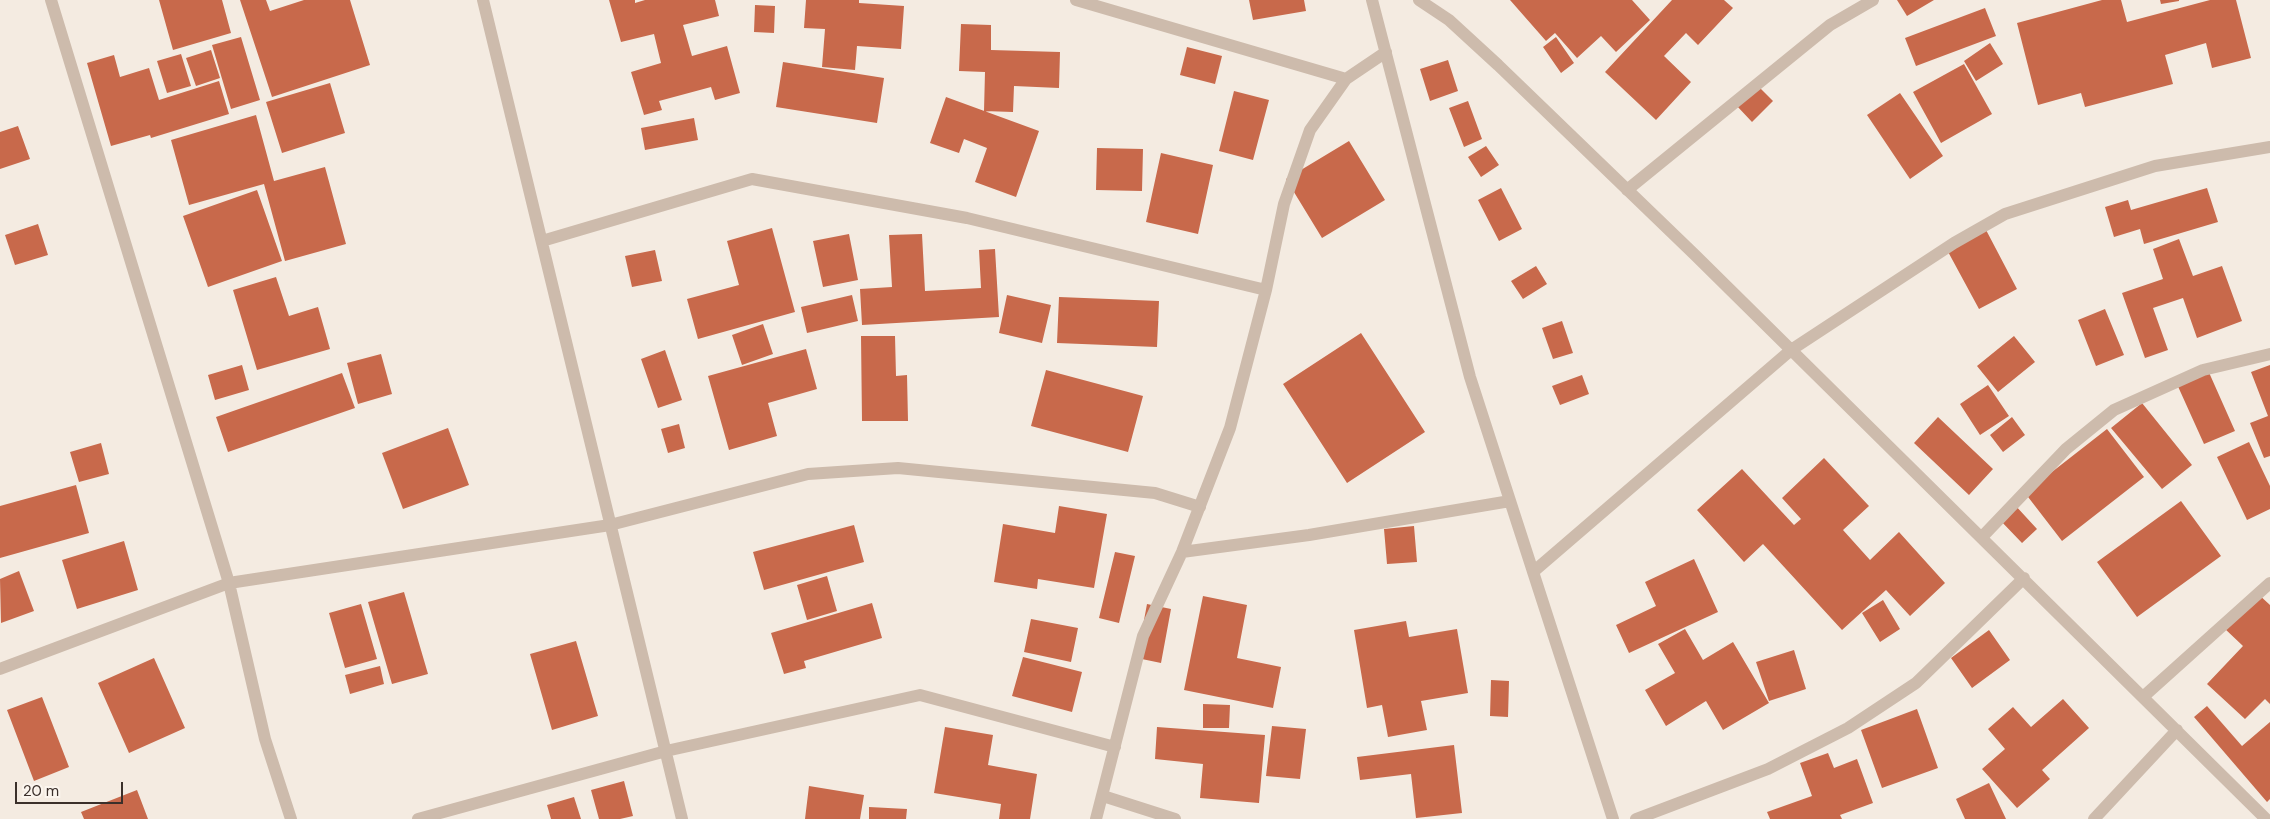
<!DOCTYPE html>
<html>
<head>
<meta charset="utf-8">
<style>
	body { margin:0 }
	#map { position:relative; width:2270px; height:819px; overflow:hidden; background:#f4ebe1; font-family:"DM Sans",sans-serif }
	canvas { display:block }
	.scale { position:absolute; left:15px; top:782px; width:108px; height:22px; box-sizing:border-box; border:2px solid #3b302b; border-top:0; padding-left:6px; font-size:15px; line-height:18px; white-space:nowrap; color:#3b302b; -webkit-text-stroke:4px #fbf5ee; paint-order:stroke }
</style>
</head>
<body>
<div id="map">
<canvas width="2270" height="819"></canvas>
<div class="scale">20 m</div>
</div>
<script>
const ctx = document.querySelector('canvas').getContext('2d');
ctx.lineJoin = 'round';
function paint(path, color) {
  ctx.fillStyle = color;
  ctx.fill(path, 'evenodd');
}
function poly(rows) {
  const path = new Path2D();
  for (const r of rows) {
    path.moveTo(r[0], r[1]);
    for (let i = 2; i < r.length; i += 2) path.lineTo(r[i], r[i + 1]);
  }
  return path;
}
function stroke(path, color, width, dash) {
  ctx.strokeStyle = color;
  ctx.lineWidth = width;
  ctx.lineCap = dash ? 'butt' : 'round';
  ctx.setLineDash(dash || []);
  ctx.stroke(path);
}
paint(poly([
	[159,0,222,0,231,33,173,50],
	[240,0,266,0,270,11,304,0,350,0,370,65,272,97],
	[609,0,635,0,635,3,645,0,715,0,719,16,683,25,692,56,727,46,740,93,715,100,711,87,659,101,662,110,644,115,631,72,661,63,654,34,621,42],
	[806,0,859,0,859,3,904,6,901,49,857,46,855,70,822,67,825,29,804,28],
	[1249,0,1304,0,1306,11,1253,20],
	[1510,0,1632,0,1650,20,1616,52,1601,36,1577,58,1555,33,1546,41],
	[1672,0,1724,0,1733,8,1698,45,1686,33,1664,56,1691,82,1656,120,1605,72],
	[1897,0,1934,0,1907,16],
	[2102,0,2121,0,2127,22,2210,0,2236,0,2251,58,2212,68,2206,43,2165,55,2173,84,2085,107,2081,93,2038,105,2017,23],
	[2160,0,2179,0,2179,1,2161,4],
	[755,5,775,6,774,33,754,32],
	[1985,8,1996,36,1916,66,1905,38],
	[961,24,991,25,991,50,1060,52,1059,88,1014,86,1013,112,984,111,985,72,959,71],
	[241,37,260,100,231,109,212,45],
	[1556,37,1574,63,1561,73,1543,47],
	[1990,43,2003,64,1976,81,1964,61],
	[1187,47,1222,56,1215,84,1180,75],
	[211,50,220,78,196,86,186,58],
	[181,54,191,86,167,93,157,61],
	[114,55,120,77,149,68,159,100,219,81,229,114,151,138,150,135,111,146,87,63],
	[1448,60,1458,91,1430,101,1420,69],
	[783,62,884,78,877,123,776,107],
	[1964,64,1992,114,1941,143,1913,92],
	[330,83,345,133,282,153,266,102],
	[1757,85,1773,101,1752,122,1736,105],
	[1234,91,1269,100,1253,160,1219,151],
	[1900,93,1943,156,1910,179,1867,115],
	[946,97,1039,131,1016,197,975,182,987,148,964,139,959,153,930,143],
	[1468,101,1482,139,1464,147,1449,108],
	[256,115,274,181,325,167,346,244,285,261,264,184,189,205,171,140],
	[694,118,698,140,645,150,641,128],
	[18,126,30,159,0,169,0,132],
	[1349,141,1385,200,1322,238,1286,179],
	[1486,146,1499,165,1481,177,1468,157],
	[1097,148,1143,149,1142,191,1096,190],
	[1161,153,1213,165,1198,234,1146,222],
	[1501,188,1522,229,1499,241,1478,200],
	[2207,188,2218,222,2144,244,2140,229,2114,237,2105,207,2128,200,2131,210],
	[257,190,282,261,208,287,183,216],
	[38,224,48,255,15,265,5,235],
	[772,228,795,312,698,339,687,299,739,285,727,241],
	[1985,228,2017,289,1979,309,1946,248],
	[849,234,858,280,823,287,813,241],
	[922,234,925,291,981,288,979,250,995,249,999,317,862,325,860,289,892,287,889,235],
	[2179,239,2193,276,2222,266,2242,321,2197,338,2183,298,2153,308,2168,350,2145,358,2122,293,2163,279,2153,249],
	[655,250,662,281,632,287,625,256],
	[1536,266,1547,284,1523,299,1511,281],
	[276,277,289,316,318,307,330,349,257,370,233,290],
	[852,295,858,321,807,333,801,307],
	[1007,295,1051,305,1042,343,999,333],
	[1059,297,1159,301,1157,347,1057,343],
	[2105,309,2124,355,2096,366,2078,320],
	[1562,321,1573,353,1553,359,1542,328],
	[763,324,773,354,742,365,732,335],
	[1361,333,1425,432,1347,483,1283,384],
	[861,336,895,336,896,376,907,375,908,421,862,421],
	[2014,336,2035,362,1998,392,1977,366],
	[806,349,817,389,768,403,777,436,729,450,708,376],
	[665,350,682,400,658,408,641,359],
	[381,354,392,394,358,404,347,363],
	[242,365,249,390,215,400,208,375],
	[2270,365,2270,456,2264,458,2250,423,2268,416,2251,372],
	[2207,368,2235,431,2204,444,2176,382],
	[1046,370,1143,396,1128,452,1031,426],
	[342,373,355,408,228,452,216,417],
	[1582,375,1589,394,1560,405,1552,386],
	[1988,385,2009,416,1980,435,1960,404],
	[2142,403,2192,465,2162,489,2111,428],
	[1938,417,1993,469,1969,495,1914,443],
	[2012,417,2025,435,2003,452,1990,435],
	[679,424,685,448,668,453,661,429],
	[448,428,469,485,403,509,382,453],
	[2107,429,2144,477,2062,541,2025,493],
	[2249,442,2270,486,2270,509,2247,520,2217,457],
	[101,443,109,474,79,482,70,452],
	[1824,458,1869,506,1843,530,1870,560,1899,532,1945,583,1910,616,1886,590,1842,630,1763,544,1744,562,1697,510,1742,469,1794,525,1801,519,1782,498],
	[76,485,89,533,0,558,0,506],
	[2181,501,2221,556,2137,617,2097,562],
	[2014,504,2037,529,2022,543,1999,519],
	[1059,506,1107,514,1094,588,1038,579,1037,589,994,582,1003,524,1055,533],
	[854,525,864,562,764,590,753,552],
	[1414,526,1417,562,1387,564,1384,529],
	[124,541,138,590,77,609,62,560],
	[1115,552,1135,556,1119,623,1099,618],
	[1694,559,1718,612,1629,653,1616,625,1656,606,1645,582],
	[19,571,34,611,1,623,0,579],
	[827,576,837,611,807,620,797,585],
	[404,592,428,674,392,684,368,602],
	[2257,593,2270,605,2270,704,2265,699,2245,719,2207,684,2243,646,2224,628],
	[1203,596,1247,605,1237,658,1281,667,1273,708,1184,690],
	[1883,600,1900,629,1880,642,1862,613],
	[872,603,882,638,804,661,806,668,784,674,771,633],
	[361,604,377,659,345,668,329,613],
	[1147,604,1171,609,1161,663,1137,658],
	[1031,619,1078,628,1071,662,1024,652],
	[1406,621,1409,637,1457,629,1468,693,1421,701,1427,730,1388,737,1382,705,1367,708,1354,630],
	[1685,629,1703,660,1733,642,1769,703,1723,730,1706,701,1666,726,1645,690,1675,673,1658,644],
	[1989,630,2010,660,1972,688,1951,658],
	[576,641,598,716,552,730,530,654],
	[1794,650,1806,689,1769,701,1756,662],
	[1023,657,1082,672,1072,712,1012,696],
	[154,658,185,728,129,753,98,683],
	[380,666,384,684,350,694,345,675],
	[1491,680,1509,681,1508,717,1490,716],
	[42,697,69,767,34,781,7,710],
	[2063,699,2089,728,2042,770,2050,779,2017,808,1982,769,2005,749,1988,729,2013,707,2031,727],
	[1203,704,1230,705,1229,728,1203,728],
	[2207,706,2242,746,2270,722,2270,799,2267,802,2194,717],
	[1917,709,1938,768,1882,788,1861,730],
	[1272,726,1306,729,1300,779,1266,776],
	[945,727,993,735,988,765,1037,774,1030,819,999,819,1001,804,934,793],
	[1157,727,1265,735,1259,803,1200,798,1203,764,1155,759],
	[1454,745,1462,813,1416,818,1411,774,1360,780,1357,757],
	[1828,753,1834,768,1857,759,1873,803,1840,815,1842,819,1770,819,1767,812,1812,796,1800,763],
	[624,781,633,816,620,819,599,819,591,790],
	[1989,783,2006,819,1965,819,1956,799],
	[809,786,864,795,860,819,805,819],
	[137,790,148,819,84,819,81,812],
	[574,797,581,819,551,819,547,805],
	[869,807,907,809,906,819,869,819]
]), '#c8694b');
stroke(poly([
	[51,0,229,583,265,739,291,819],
	[483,0,682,819],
	[1076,0,1346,79],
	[1372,0,1470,377,1613,819],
	[1419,0,1449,20,1498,65,1695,255,2266,819],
	[1627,190,1830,25,1873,0],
	[542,241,752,179,967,218,1266,290],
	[1982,537,2066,449,2114,410,2203,370,2270,354],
	[1182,552,1309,535,1510,501],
	[1533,572,1791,350,1954,243,2005,214,2155,166,2270,147],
	[0,669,229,583,610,525,808,474,898,468,1155,493,1200,507],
	[2143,697,2270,583],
	[1103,796,1175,819],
	[418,819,666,751,920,695,1115,747],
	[1096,819,1143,636,1182,552,1230,428,1266,290,1284,204,1310,130,1346,79,1386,52],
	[1636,819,1768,769,1848,728,1916,683,2024,578],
	[2094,819,2177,730]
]), '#cdbbac', 12);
</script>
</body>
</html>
